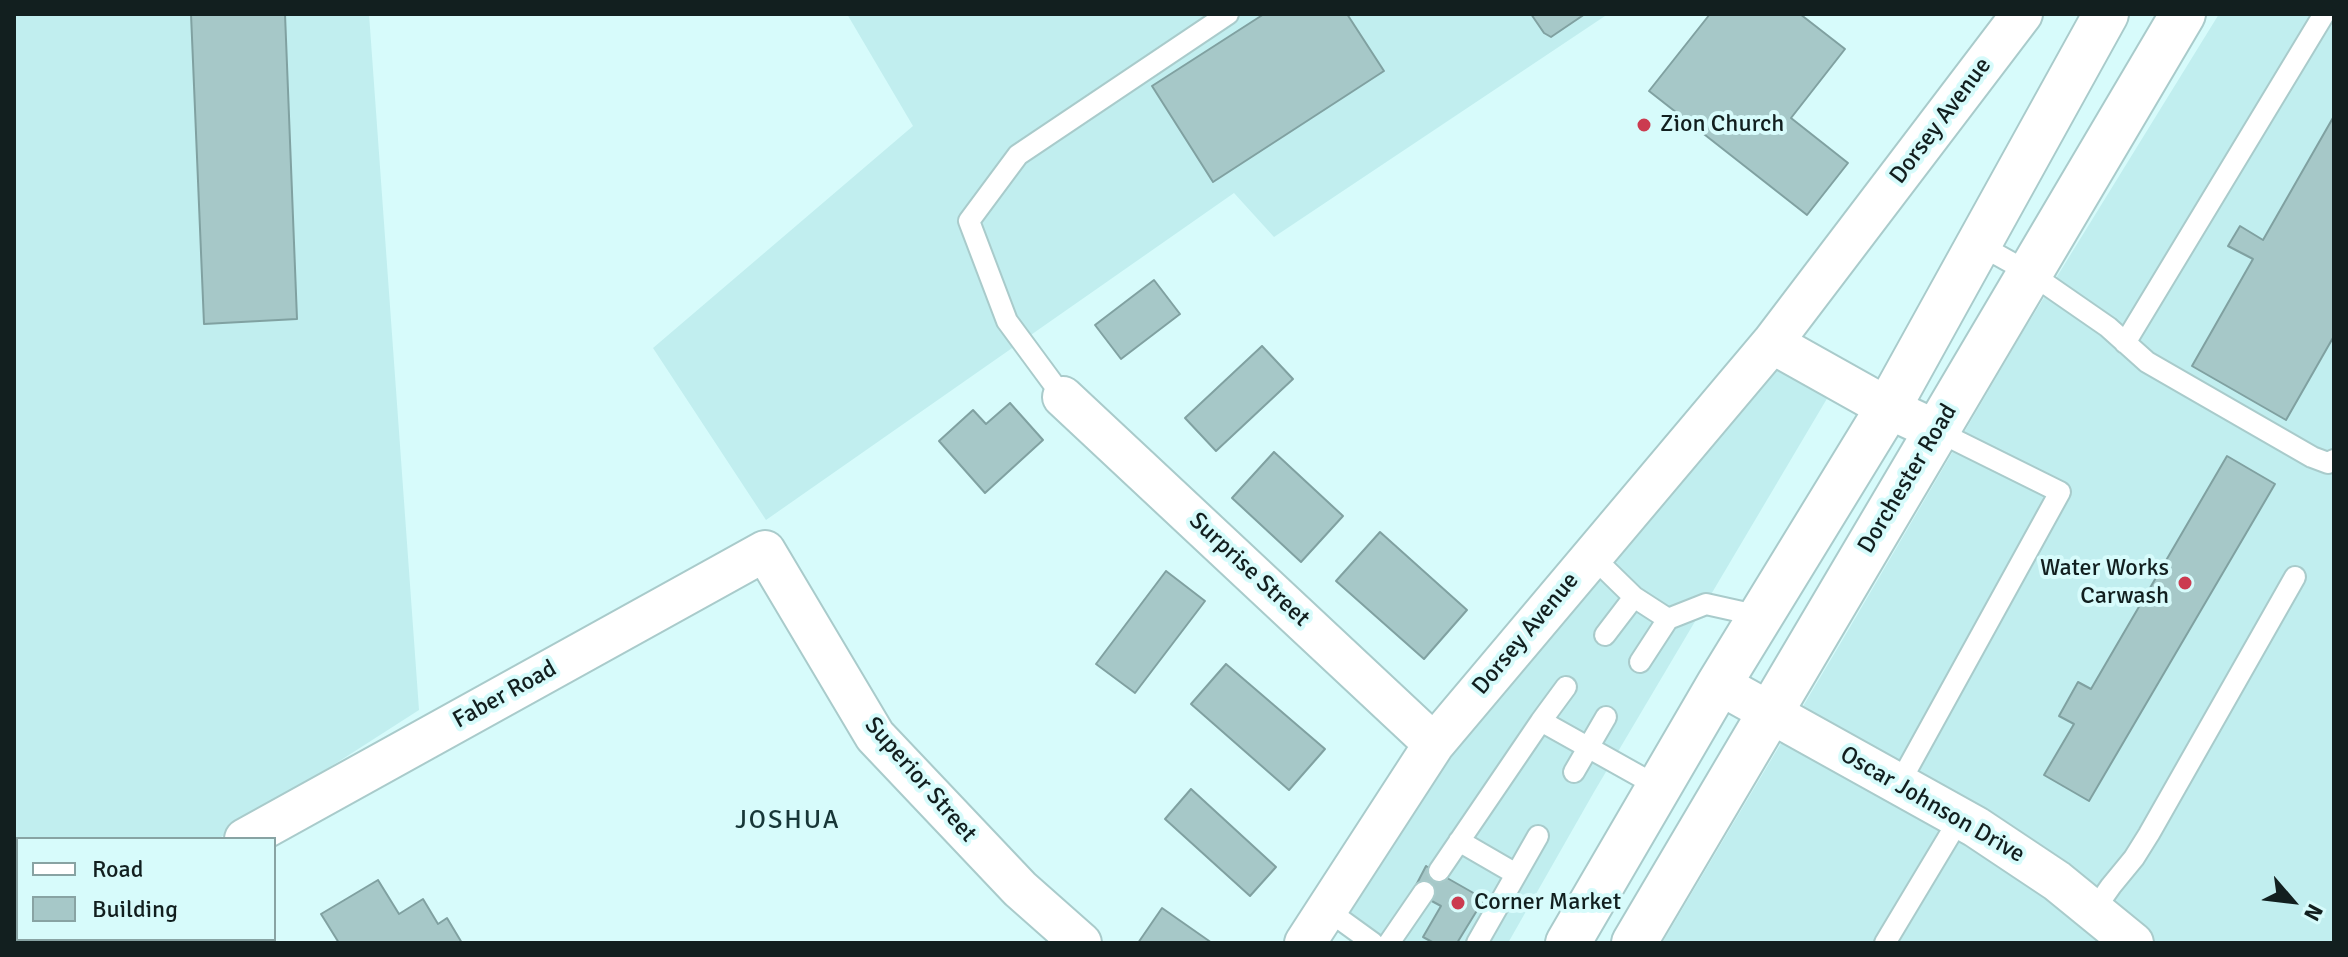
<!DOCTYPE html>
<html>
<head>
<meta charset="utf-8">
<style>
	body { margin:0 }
	#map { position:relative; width:2348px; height:957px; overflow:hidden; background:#d7fbfb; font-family:Signika,sans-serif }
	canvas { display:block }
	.frame { position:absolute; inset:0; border:16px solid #121f1f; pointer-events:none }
	.legend { position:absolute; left:16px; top:837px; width:260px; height:104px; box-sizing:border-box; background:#d7fbfb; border:2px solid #88a3a3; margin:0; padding:10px 14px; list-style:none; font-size:24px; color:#121f1f }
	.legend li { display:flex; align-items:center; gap:16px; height:40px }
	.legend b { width:40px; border:2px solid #88a3a3 }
	.north { position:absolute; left:2252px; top:861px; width:80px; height:80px; -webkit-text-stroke:6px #d7fbfb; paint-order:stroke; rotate:118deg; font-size:22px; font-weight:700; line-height:32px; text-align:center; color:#121f1f }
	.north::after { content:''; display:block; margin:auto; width:28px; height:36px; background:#121f1f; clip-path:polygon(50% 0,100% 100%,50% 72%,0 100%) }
</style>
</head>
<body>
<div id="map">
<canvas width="2348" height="957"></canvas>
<div class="frame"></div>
<ul class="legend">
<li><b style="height:10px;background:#fff"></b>Road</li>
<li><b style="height:22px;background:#a6c8c8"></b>Building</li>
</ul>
<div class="north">N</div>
</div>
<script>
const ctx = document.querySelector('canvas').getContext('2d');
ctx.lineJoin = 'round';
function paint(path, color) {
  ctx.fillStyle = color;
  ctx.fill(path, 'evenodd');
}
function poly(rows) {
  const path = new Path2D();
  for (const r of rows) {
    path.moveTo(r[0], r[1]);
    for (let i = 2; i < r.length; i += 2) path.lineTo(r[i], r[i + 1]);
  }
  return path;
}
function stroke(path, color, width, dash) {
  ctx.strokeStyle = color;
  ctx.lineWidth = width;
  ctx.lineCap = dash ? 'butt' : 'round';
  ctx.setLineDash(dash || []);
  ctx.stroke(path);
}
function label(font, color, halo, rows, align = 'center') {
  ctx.font = font + ' Signika,sans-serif';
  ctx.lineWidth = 8;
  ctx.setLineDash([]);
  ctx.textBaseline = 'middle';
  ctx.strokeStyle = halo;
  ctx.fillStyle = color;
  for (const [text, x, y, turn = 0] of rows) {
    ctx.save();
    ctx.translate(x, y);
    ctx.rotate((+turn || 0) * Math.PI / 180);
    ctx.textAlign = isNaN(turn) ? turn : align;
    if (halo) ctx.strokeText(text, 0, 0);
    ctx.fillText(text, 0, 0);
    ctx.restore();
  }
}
paint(poly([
	[14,14,369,14,419,710,218,839,18,839,18,939,241,939,243,943,14,943],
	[847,14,1608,14,1274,237,1234,193,766,520,653,348,913,126],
	[2219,14,2334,14,2334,943,1662,943,1843,639,2024,330],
	[1772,343,1838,380,1594,792,1508,943,1373,943,1326,909]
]), '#c1eeef');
const building = poly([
	[191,14,285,14,297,319,204,324,191,14],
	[1264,14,1347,14,1384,71,1213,182,1152,86,1264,14],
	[1531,14,1585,14,1551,37,1544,33,1531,14],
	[1710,14,1800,14,1845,49,1791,118,1848,163,1807,215,1649,91,1710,14],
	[2334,116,2334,336,2286,420,2192,366,2253,259,2228,246,2240,226,2263,240,2334,116],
	[1154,280,1180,314,1121,359,1095,325,1154,280],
	[1262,346,1293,379,1216,451,1185,418,1262,346],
	[1010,403,1043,440,985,493,939,441,973,410,986,424,1010,403],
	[1274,452,1343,516,1301,562,1232,498,1274,452],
	[2227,456,2275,484,2089,801,2044,775,2074,724,2059,716,2078,682,2091,689,2227,456],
	[1380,532,1467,610,1424,659,1336,581,1380,532],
	[1166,571,1205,601,1135,693,1096,664,1166,571],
	[1226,664,1325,749,1289,790,1191,704,1226,664],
	[1191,789,1276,867,1250,896,1165,819,1191,789],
	[1426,866,1484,899,1457,943,1434,943,1423,937,1441,906,1413,891,1426,866],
	[378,880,399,914,423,899,438,924,447,918,462,943,339,943,321,914,378,880],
	[1162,908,1212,943,1138,943,1162,908]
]);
paint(building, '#a6c8c8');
stroke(building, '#80a1a1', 2);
const lane = poly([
	[1978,244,2030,273,2108,327,2147,362,2312,457,2328,463,2334,460],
	[2125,343,2324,14],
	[1063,397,1007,321,969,221,1018,155,1228,14],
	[1592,556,1634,597,1668,619],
	[1605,635,1634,597],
	[1640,662,1668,619,1706,604,1760,616],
	[1541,721,1659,787],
	[1574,772,1606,717],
	[1899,784,2060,492,1937,431],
	[1459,841,1516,874],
	[1439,871,1541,721,1566,687],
	[1326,909,1373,943],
	[2094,910,2111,886,2134,858,2149,834,2295,577],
	[1389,943,1424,892],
	[1477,943,1538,836],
	[1885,943,1960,818]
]);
const street = poly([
	[1772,343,2022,14],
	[1063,397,1434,744],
	[1719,684,1976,827,2057,881,2133,943],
	[245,839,765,551,875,736,1020,889,1081,943],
	[241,939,243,943],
	[1305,943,1434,744,1772,343,1888,408,1937,431]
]);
const secondary = poly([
	[1568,943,1719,684,1888,408,2106,14],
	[1634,943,2183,14]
]);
stroke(lane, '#a9cbcb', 24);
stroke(street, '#a9cbcb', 44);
stroke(secondary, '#a9cbcb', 48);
stroke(lane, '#fff', 20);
stroke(street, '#fff', 40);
stroke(secondary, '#fff', 44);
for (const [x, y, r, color] of [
	[1644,125,8,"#cb3b50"],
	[2185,583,8,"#cb3b50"],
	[1458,903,8,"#cb3b50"]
]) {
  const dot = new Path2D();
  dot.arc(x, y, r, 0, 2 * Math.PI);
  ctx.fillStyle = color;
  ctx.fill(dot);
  stroke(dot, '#d7fbfb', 3);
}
label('24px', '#121f1f', '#d7fbfb', [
	["Dorsey Avenue",1941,121,-53],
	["Dorchester Road",1908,479,-59],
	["Surprise Street",1249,570,43],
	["Dorsey Avenue",1526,634,-50],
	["Faber Road",505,695,-29],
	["Superior Street",920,780,49],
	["Oscar Johnson Drive",1932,805,30]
]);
label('24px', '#121f1f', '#d7fbfb', [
	["Zion Church",1660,125],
	["Water Works",2169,569,"right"],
	["Carwash",2169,597,"right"],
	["Corner Market",1474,903]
], 'left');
ctx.letterSpacing = '2px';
label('26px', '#173637', '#d7fbfb', [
	["JOSHUA",788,821]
]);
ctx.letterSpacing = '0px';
</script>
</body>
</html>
